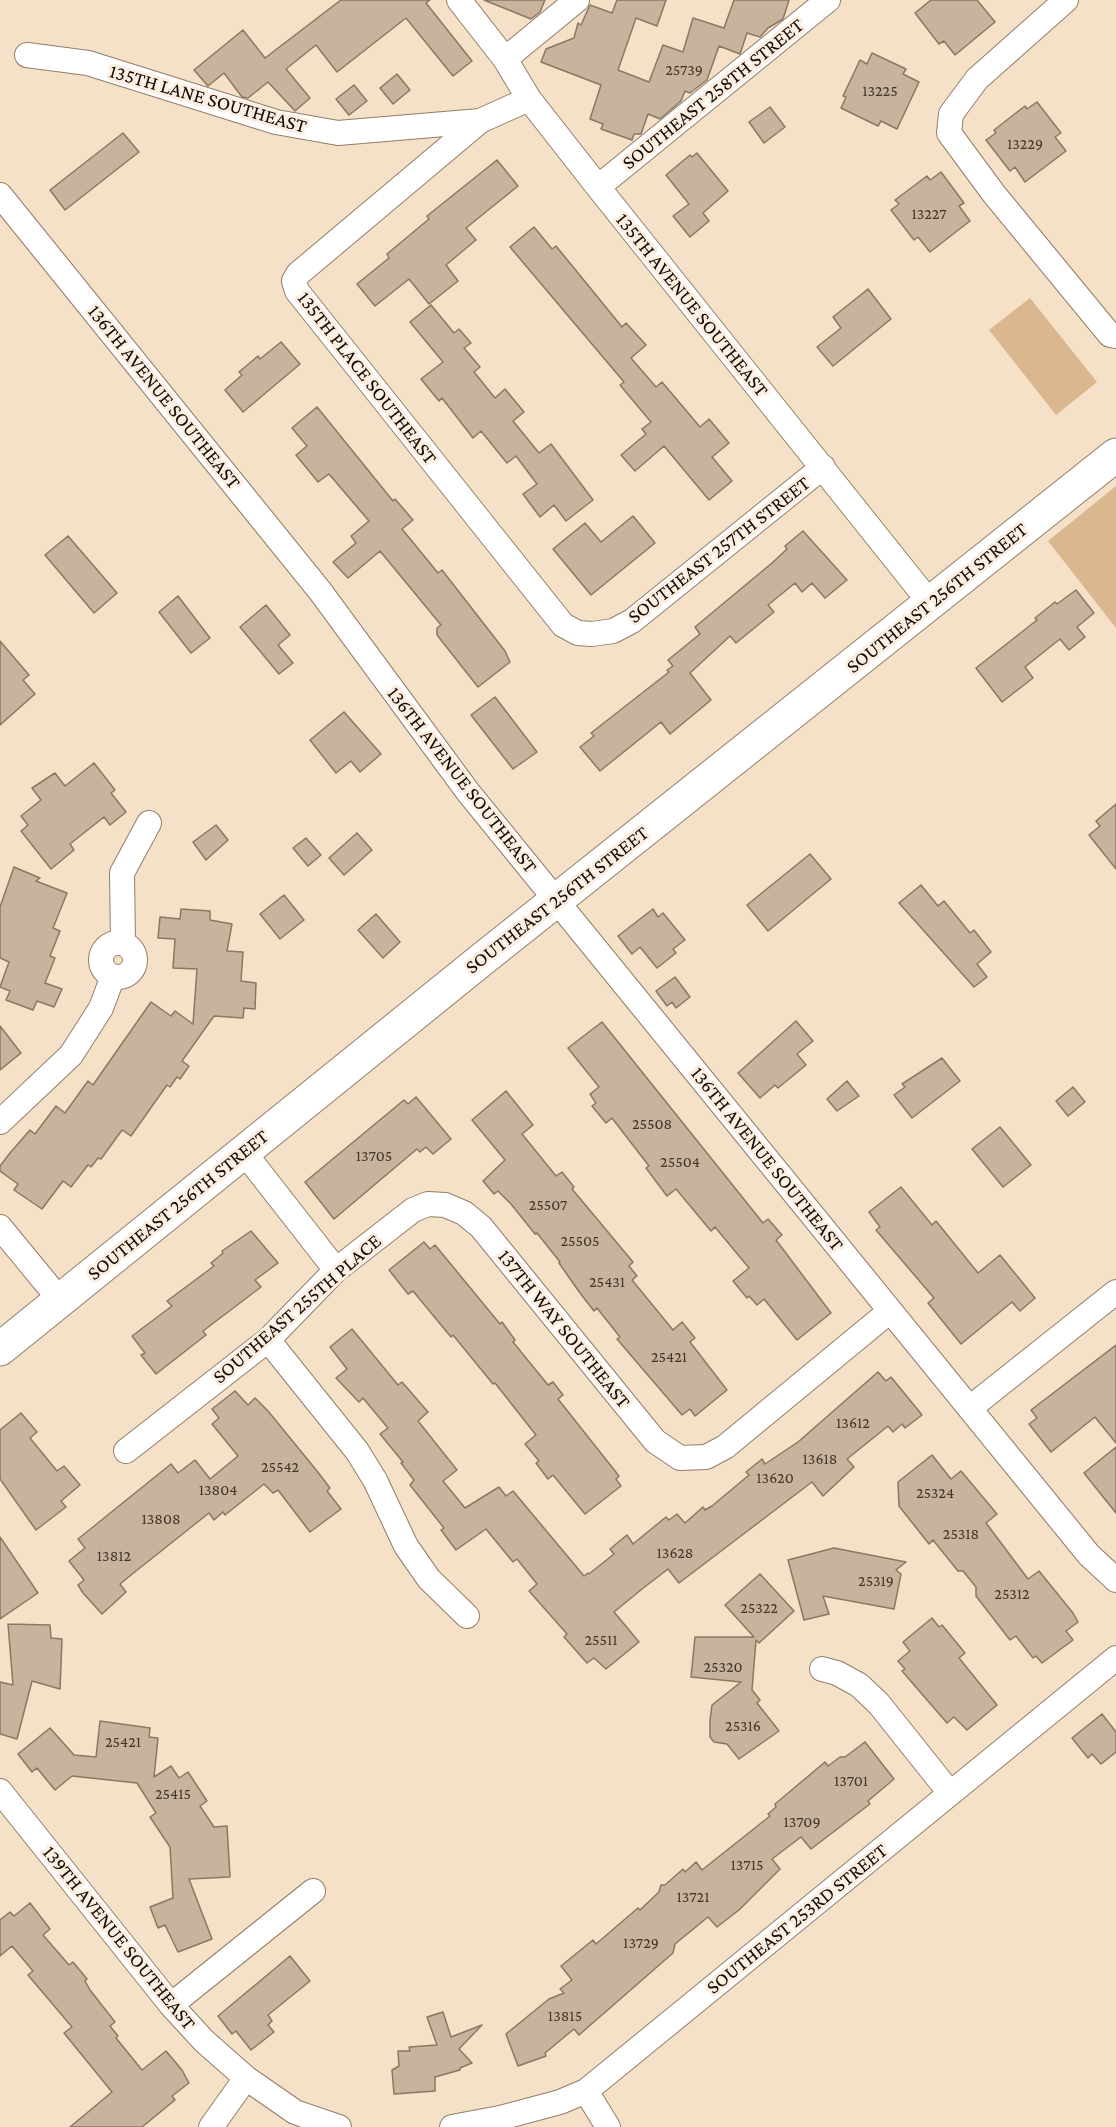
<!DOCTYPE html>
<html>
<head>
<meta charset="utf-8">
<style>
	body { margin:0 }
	canvas { display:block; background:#f5e0c8 }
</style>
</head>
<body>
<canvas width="1116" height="2127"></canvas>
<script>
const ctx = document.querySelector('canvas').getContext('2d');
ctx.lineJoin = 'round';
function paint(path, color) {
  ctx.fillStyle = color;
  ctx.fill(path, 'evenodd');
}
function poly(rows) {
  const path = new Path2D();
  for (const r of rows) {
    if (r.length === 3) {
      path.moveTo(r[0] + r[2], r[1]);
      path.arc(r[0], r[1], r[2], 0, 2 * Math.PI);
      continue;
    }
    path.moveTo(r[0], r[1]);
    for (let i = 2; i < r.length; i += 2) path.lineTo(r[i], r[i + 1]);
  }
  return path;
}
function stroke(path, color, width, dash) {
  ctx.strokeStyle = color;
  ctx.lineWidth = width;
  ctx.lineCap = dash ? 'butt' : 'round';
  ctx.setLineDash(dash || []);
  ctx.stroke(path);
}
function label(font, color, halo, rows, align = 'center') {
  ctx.font = font + ' "Crimson Pro",serif';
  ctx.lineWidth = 6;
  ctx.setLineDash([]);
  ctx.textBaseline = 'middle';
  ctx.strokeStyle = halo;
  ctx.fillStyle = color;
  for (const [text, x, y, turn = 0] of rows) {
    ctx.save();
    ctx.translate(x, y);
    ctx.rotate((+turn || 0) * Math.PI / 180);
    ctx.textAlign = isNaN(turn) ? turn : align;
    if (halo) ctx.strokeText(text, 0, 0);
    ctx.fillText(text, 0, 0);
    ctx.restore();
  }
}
paint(poly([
	[1030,298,1097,382,1056,415,989,330],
	[1116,486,1116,628,1048,541]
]), '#dbb78f');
const building = poly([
	[341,0,430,0,426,3,472,61,453,76,406,18,337,72,316,45,286,69,310,98,295,111,268,82,248,98,242,97,224,73,208,86,194,70,243,30,265,58,341,0],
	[484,0,545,0,540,12,531,19,484,0],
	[617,0,666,0,657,26,636,18,618,70,649,82,663,45,683,52,693,18,724,28,734,0,789,0,783,19,768,28,760,37,747,33,740,54,719,46,707,80,690,93,685,91,681,101,660,119,648,114,641,134,634,134,632,140,601,129,603,124,590,119,601,85,541,62,546,49,574,38,578,23,581,25,590,5,612,13,617,0],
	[931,0,977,0,995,22,955,55,944,41,939,44,915,13,931,0],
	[872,53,906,69,903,74,919,82,897,129,881,121,878,126,841,108,846,97,843,96,860,60,867,64,872,53],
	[397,74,410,90,393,104,380,88,397,74],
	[354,85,367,101,349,115,336,99,354,85],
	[1037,102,1061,133,1055,137,1066,151,1025,182,1015,167,1010,171,986,140,996,133,994,130,1025,106,1027,109,1037,102],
	[770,107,785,127,764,143,749,122,770,107],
	[123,133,139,152,65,210,50,190,123,133],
	[697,153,728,191,703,213,709,221,690,237,673,216,689,204,666,175,690,155,692,157,697,153],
	[497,160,518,186,466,228,476,240,446,265,458,281,429,304,409,279,375,306,357,284,389,258,387,254,429,219,427,216,497,160],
	[941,172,964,203,959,206,970,221,930,252,918,237,914,240,891,210,899,204,895,200,927,176,930,180,941,172],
	[534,227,552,249,556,246,622,327,626,323,646,345,631,358,656,387,662,382,700,427,709,419,729,443,712,457,732,481,709,500,664,446,635,471,621,455,646,434,642,429,651,422,620,385,624,382,510,247,534,227],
	[868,289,891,319,833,366,817,347,841,328,833,317,868,289],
	[431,305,454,333,459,329,471,343,464,348,480,367,474,372,495,398,505,389,524,412,513,421,539,453,551,444,593,500,566,521,554,505,540,517,523,494,537,484,516,456,507,463,481,431,473,438,442,398,439,401,421,379,443,362,410,322,431,305],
	[281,342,300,364,243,412,225,390,242,375,239,372,258,356,260,359,281,342],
	[317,407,393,501,395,499,413,520,402,529,438,573,442,570,505,651,510,662,478,687,437,635,437,628,441,625,380,551,348,578,333,562,356,543,351,536,369,521,329,474,318,482,296,455,307,446,292,428,317,407],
	[633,516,655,543,591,595,553,549,585,523,601,542,633,516],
	[803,531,847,580,825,598,812,583,802,592,795,583,768,605,774,612,736,643,730,636,690,673,711,700,670,734,661,722,600,771,580,747,594,736,591,733,669,672,667,670,673,666,668,660,700,634,695,627,772,563,787,549,785,546,803,531],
	[68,536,117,593,94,613,45,555,68,536],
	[1076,590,1094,613,1077,627,1085,637,1069,650,1060,639,1025,667,1033,678,1002,702,976,668,1037,620,1035,618,1055,602,1057,604,1076,590],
	[178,596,210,638,191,653,159,612,178,596],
	[266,605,290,635,278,645,293,663,279,674,240,627,266,605],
	[0,641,29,675,23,680,35,694,0,725,0,641],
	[495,697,537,752,513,769,471,715,495,697],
	[344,712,381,754,360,772,351,761,336,773,310,740,344,712],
	[94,763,115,790,111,793,126,812,110,825,104,817,70,844,74,850,51,869,21,831,28,825,21,816,41,800,32,788,55,773,65,786,94,763],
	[1116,804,1116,869,1089,835,1100,826,1096,821,1116,804],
	[216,825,228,840,206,860,193,842,216,825],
	[357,833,372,850,344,875,329,858,357,833],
	[306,838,321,855,308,866,293,848,306,838],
	[810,854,831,879,768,931,747,905,810,854],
	[14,867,40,878,36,881,67,893,53,928,60,931,50,956,55,958,45,983,62,989,54,1007,37,1001,33,1010,6,1000,10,991,0,987,9,962,0,958,0,907,14,867],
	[921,885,938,906,944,901,970,933,974,930,991,952,977,964,987,977,974,987,899,903,921,885],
	[284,895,304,920,280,939,260,914,284,895],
	[181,909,210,911,210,920,232,924,227,951,243,952,241,981,256,983,255,1009,244,1008,243,1018,214,1016,182,1061,189,1066,180,1079,177,1077,170,1087,167,1085,131,1136,122,1130,101,1159,98,1158,91,1167,88,1165,71,1187,63,1181,42,1209,14,1190,18,1184,0,1171,0,1166,10,1153,30,1130,35,1134,56,1106,65,1113,88,1081,93,1085,151,1002,171,1016,175,1011,193,1024,197,969,173,968,175,939,158,938,160,917,180,919,181,909],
	[653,909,658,917,663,913,685,940,673,949,676,953,657,968,640,947,632,954,618,936,653,909],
	[376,914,400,942,383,958,358,930,376,914],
	[675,977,690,997,676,1008,672,1002,667,1006,656,991,675,977],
	[796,1021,813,1041,797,1054,806,1065,778,1088,775,1085,760,1098,738,1073,796,1021],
	[602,1022,763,1223,768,1219,782,1235,776,1240,831,1313,797,1340,764,1299,757,1305,749,1296,747,1298,733,1281,749,1268,715,1227,711,1231,676,1189,667,1196,646,1168,649,1166,612,1118,606,1123,592,1106,596,1103,590,1094,599,1087,568,1048,602,1022],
	[0,1026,21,1053,0,1070,0,1026],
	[942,1058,960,1081,912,1118,894,1095,905,1087,902,1084,942,1058],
	[847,1081,859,1096,837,1111,827,1099,847,1081],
	[1073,1087,1085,1102,1068,1116,1056,1101,1073,1087],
	[506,1091,533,1125,522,1134,556,1176,562,1172,574,1187,572,1189,633,1262,629,1266,637,1276,632,1280,673,1330,682,1322,695,1338,690,1342,727,1390,695,1416,690,1409,682,1415,617,1339,620,1337,597,1308,594,1311,580,1293,559,1263,560,1262,537,1233,535,1234,511,1204,498,1191,494,1194,483,1181,505,1160,472,1120,506,1091],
	[416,1097,451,1139,433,1154,426,1147,420,1152,417,1149,334,1219,305,1182,404,1100,408,1104,416,1097],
	[1000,1127,1031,1165,1003,1187,972,1149,1000,1127],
	[901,1187,932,1225,936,1221,978,1273,1000,1255,1035,1298,1020,1311,1012,1302,961,1344,928,1303,934,1298,876,1230,880,1227,869,1212,901,1187],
	[251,1231,278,1263,255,1280,261,1287,203,1331,206,1335,156,1374,141,1355,145,1353,132,1336,172,1306,167,1301,214,1266,211,1263,223,1253,222,1251,251,1231],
	[424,1242,430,1249,435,1245,500,1324,502,1322,515,1340,513,1342,548,1385,553,1382,563,1395,558,1399,619,1476,616,1479,621,1486,585,1514,553,1475,548,1479,536,1463,539,1461,525,1444,536,1435,495,1383,493,1384,453,1335,451,1337,413,1291,408,1294,389,1270,424,1242],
	[352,1329,398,1385,402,1382,428,1412,418,1421,457,1470,443,1481,465,1508,499,1487,506,1496,513,1491,584,1576,588,1573,589,1574,614,1554,610,1549,627,1535,633,1544,666,1517,669,1520,677,1514,685,1523,703,1507,705,1510,712,1506,749,1475,746,1472,762,1459,765,1464,798,1442,878,1372,886,1381,891,1377,922,1415,905,1428,902,1424,893,1432,888,1426,847,1459,854,1467,823,1496,812,1482,679,1583,668,1569,642,1589,614,1612,639,1642,606,1669,594,1658,587,1663,564,1637,567,1634,529,1591,537,1584,517,1559,513,1562,486,1529,456,1550,441,1530,444,1528,410,1485,414,1480,401,1463,403,1462,380,1434,388,1428,363,1398,359,1402,336,1378,347,1369,330,1347,352,1329],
	[1116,1345,1116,1443,1095,1417,1051,1452,1029,1424,1037,1418,1031,1410,1116,1345],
	[235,1391,248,1405,255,1398,268,1411,317,1471,330,1488,327,1491,341,1509,310,1532,278,1490,273,1493,264,1484,225,1515,223,1512,214,1520,209,1513,131,1575,120,1584,126,1592,102,1614,83,1593,78,1585,84,1580,69,1561,85,1548,78,1539,171,1464,178,1473,195,1460,210,1479,238,1456,212,1424,219,1418,212,1409,235,1391],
	[21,1413,37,1432,30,1438,57,1471,64,1466,80,1485,61,1501,66,1507,36,1530,0,1479,0,1430,21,1413],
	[1116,1447,1116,1513,1084,1473,1116,1447],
	[932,1455,951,1479,961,1471,997,1514,986,1523,1028,1579,1039,1571,1073,1613,1078,1622,1066,1631,1073,1640,1042,1663,1036,1656,1033,1658,1016,1636,1010,1640,976,1596,976,1587,963,1571,958,1571,933,1540,929,1544,899,1506,898,1482,932,1455],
	[0,1537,38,1593,0,1619,0,1537],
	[834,1548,906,1562,896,1570,901,1574,894,1609,823,1596,829,1614,804,1620,788,1560,834,1548],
	[760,1574,794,1611,759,1643,756,1640,752,1690,760,1700,757,1703,779,1731,739,1759,727,1744,714,1742,710,1737,710,1720,712,1705,741,1682,691,1677,695,1637,754,1637,725,1605,760,1574],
	[932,1618,939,1627,942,1625,965,1653,959,1658,997,1705,967,1730,954,1717,947,1723,902,1671,905,1669,898,1661,910,1651,903,1642,932,1618],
	[8,1624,50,1625,51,1638,62,1639,60,1689,32,1681,17,1739,0,1734,0,1682,13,1685,8,1624],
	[1102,1714,1116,1732,1116,1752,1101,1764,1092,1754,1088,1758,1072,1738,1102,1714],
	[100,1721,150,1728,149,1737,158,1738,154,1777,171,1766,179,1778,188,1772,207,1801,200,1806,214,1827,227,1826,230,1877,189,1879,212,1939,178,1952,165,1925,158,1928,150,1907,173,1898,170,1847,150,1817,156,1813,137,1783,72,1776,55,1790,37,1768,32,1772,18,1754,50,1728,74,1755,96,1757,100,1721],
	[865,1742,894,1779,868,1801,870,1804,811,1849,801,1837,772,1859,780,1869,739,1910,717,1927,708,1917,675,1944,673,1953,579,2035,574,2029,545,2053,546,2056,518,2066,506,2034,549,1999,564,1993,560,1989,572,1980,561,1966,593,1940,596,1944,638,1908,640,1910,659,1892,661,1885,665,1885,683,1869,685,1872,696,1862,702,1870,770,1816,768,1814,776,1807,775,1804,825,1762,828,1766,840,1757,845,1757,865,1742],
	[30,1903,50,1929,43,1935,69,1965,73,1962,87,1979,85,1981,90,1990,115,2022,110,2026,118,2036,116,2038,142,2070,166,2051,182,2070,189,2083,172,2096,175,2100,142,2127,70,2127,112,2092,64,2033,72,2027,28,1975,33,1971,12,1946,0,1956,0,1920,10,1912,14,1916,30,1903],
	[290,1956,310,1981,268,2015,272,2021,268,2025,274,2032,251,2050,236,2031,232,2034,218,2016,290,1956],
	[443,2012,451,2037,482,2025,459,2049,472,2063,460,2068,460,2070,435,2077,435,2091,394,2094,392,2070,399,2066,398,2051,410,2051,409,2047,437,2045,427,2017,443,2012]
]);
paint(building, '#c8b39d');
stroke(building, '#8b7862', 1.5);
const street = poly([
	[459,0,505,59,529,99,598,187,931,604],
	[1066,0,977,79,951,114,949,133,994,194,1110,335,1116,336],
	[27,55,88,63,276,122,338,133,480,121,529,99],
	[505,59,577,0],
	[480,121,298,274,294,281,297,291,563,625,578,633,592,634,613,631,632,621,823,467],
	[598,187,828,0],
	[0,195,320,591,468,792,1089,1555,1116,1580],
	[118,960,17],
	[123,943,122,873,149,823],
	[0,1122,71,1055,101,1008,113,976],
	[243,1151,336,1270],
	[0,1227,60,1300],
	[268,1340,357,1451,375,1480,406,1546,429,1579,467,1616],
	[970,1408,1116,1292],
	[126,1451,268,1340,336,1270,413,1210,428,1204,445,1205,464,1213,481,1227,655,1441,680,1458,706,1457,725,1447,890,1311],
	[822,1669,837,1673,859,1685,879,1704,950,1793],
	[0,1791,171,2005,204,2041,246,2078,295,2112,339,2127],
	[171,2005,313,1891],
	[586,2091,608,2127],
	[211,2127,246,2078],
	[452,2127,500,2118,560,2102,586,2091,1116,1658]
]);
const secondary = poly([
	[0,1349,480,961,1116,455]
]);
stroke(street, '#927e69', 26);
stroke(secondary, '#927e69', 35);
stroke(street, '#fff', 24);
stroke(secondary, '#fff', 33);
label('16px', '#40352a', null, [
	["25739",684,70],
	["13225",880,91],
	["13229",1025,144],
	["13227",929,214],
	["25508",652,1124],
	["13705",374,1156],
	["25504",680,1162],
	["25507",548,1205],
	["25505",580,1241],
	["25431",607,1282],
	["25421",669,1357],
	["13612",853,1423],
	["13618",820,1459],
	["25542",280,1467],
	["13620",775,1478],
	["13804",218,1490],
	["25324",935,1493],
	["13808",161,1519],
	["25318",961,1534],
	["13628",675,1553],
	["13812",114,1556],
	["25319",876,1581],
	["25312",1012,1594],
	["25322",759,1608],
	["25511",601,1640],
	["25320",723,1667],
	["25316",743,1726],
	["25421",123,1742],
	["13701",851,1781],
	["25415",173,1794],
	["13709",802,1822],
	["13715",747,1865],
	["13721",693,1897],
	["13729",641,1943],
	["13815",565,2016]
]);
label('20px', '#120b04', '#fceee0', [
	["SOUTHEAST 258TH STREET",713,94,-39],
	["135TH LANE SOUTHEAST",208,99,16],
	["135TH AVENUE SOUTHEAST",692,305,51],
	["135TH PLACE SOUTHEAST",367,378,52],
	["136TH AVENUE SOUTHEAST",164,397,51],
	["SOUTHEAST 257TH STREET",719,550,-38],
	["SOUTHEAST 256TH STREET",937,598,-39],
	["136TH AVENUE SOUTHEAST",462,780,52],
	["SOUTHEAST 256TH STREET",557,900,-38],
	["136TH AVENUE SOUTHEAST",767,1159,51],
	["SOUTHEAST 256TH STREET",178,1205,-39],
	["SOUTHEAST 255TH PLACE",297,1309,-41],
	["137TH WAY SOUTHEAST",564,1329,51],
	["SOUTHEAST 253RD STREET",797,1919,-39],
	["139TH AVENUE SOUTHEAST",119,1938,51]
]);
</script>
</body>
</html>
